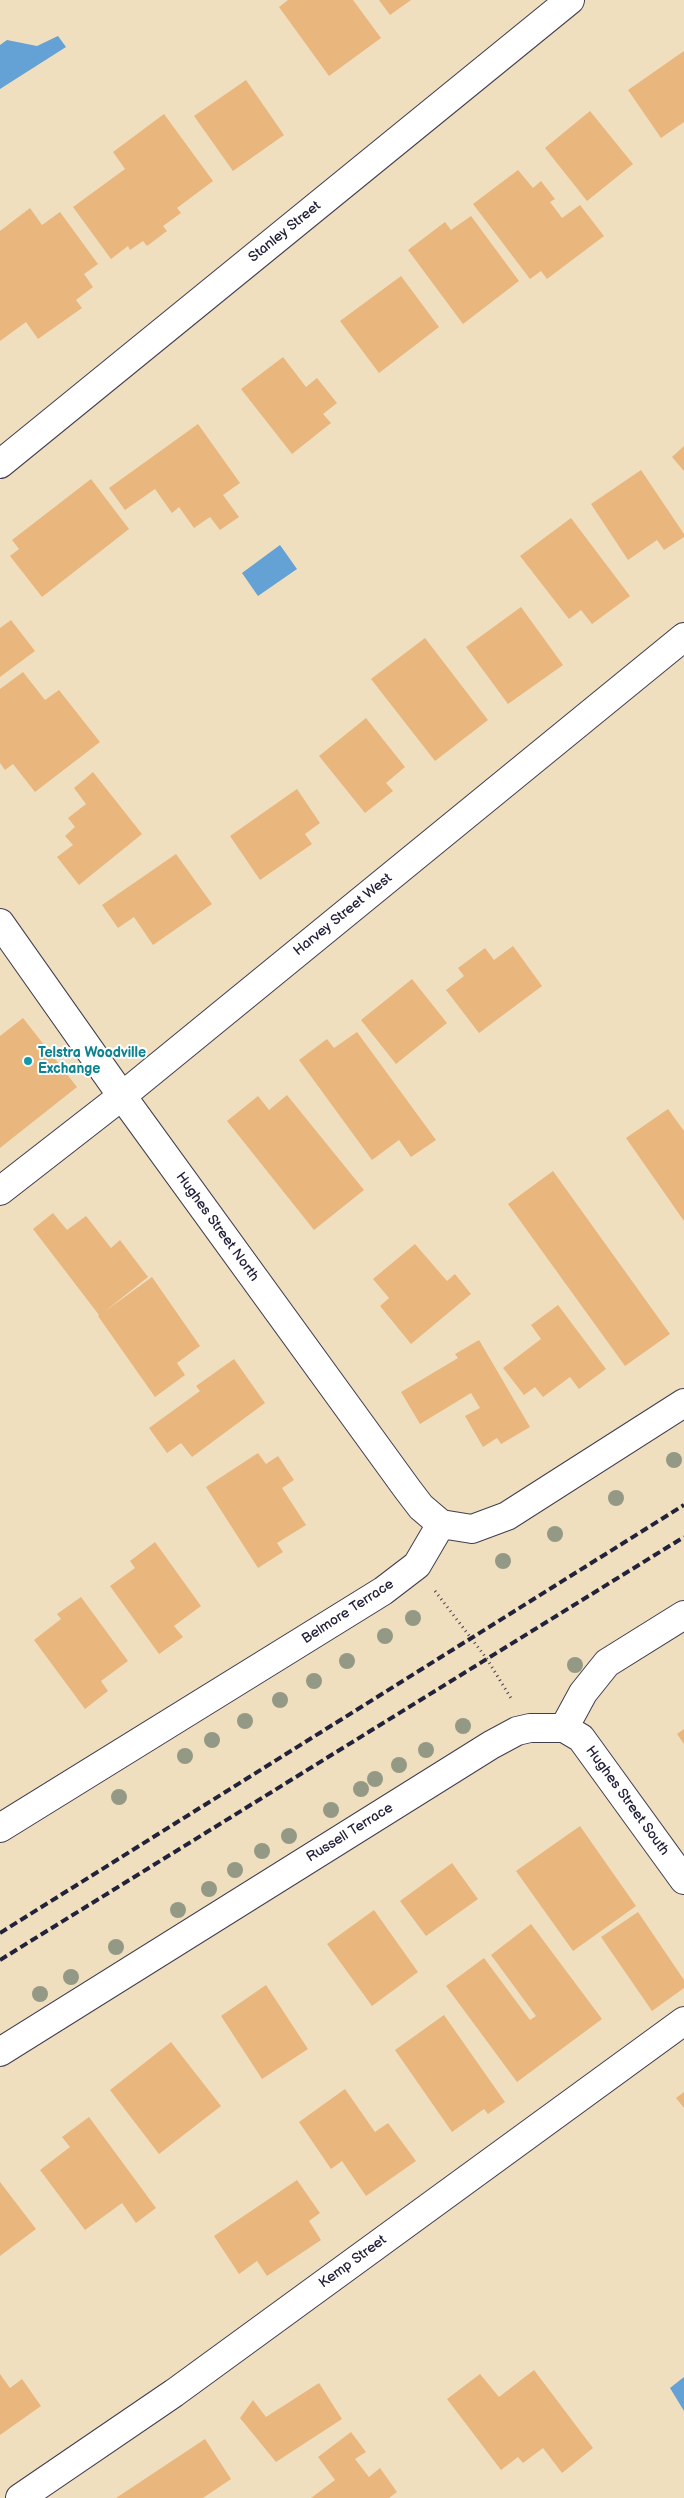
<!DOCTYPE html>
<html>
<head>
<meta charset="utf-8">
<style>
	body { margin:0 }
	canvas { display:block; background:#efdfbf }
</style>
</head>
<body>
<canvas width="684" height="2498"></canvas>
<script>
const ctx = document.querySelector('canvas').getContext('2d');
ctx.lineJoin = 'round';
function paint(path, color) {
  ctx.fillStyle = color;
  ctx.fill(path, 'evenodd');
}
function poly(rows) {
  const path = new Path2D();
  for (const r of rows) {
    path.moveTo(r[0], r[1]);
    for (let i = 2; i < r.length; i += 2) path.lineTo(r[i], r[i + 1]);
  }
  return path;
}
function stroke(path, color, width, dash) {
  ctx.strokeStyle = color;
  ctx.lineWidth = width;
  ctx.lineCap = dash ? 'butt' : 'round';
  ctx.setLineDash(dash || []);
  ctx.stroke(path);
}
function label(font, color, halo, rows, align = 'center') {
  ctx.font = font + ' "Balsamiq Sans",sans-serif';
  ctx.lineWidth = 4;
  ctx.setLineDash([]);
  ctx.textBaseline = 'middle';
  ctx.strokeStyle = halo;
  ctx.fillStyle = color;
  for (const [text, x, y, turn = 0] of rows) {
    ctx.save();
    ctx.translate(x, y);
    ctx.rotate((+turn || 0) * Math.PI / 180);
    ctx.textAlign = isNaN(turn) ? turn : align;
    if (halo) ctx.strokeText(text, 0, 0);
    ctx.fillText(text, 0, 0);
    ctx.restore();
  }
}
paint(poly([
	[58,36,66,47,0,89,0,45,7,40,37,46],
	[280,545,297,569,258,596,242,573],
	[684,2377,684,2411,670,2388]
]), '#64a1d5');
paint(poly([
	[288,0,353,0,381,38,329,76,279,7],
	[379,0,411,0,390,15],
	[684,51,684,122,661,138,628,90],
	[246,80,284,135,233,171,194,116],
	[590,111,633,164,587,201,545,148],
	[164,114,213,181,177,208,181,213,163,226,167,231,147,246,143,241,130,250,128,246,111,259,73,207,125,169,113,152],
	[518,170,533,188,541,181,555,199,550,202,562,218,580,205,604,236,547,279,541,271,530,279,473,204],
	[30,208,42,225,60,212,98,264,84,274,93,287,76,300,82,308,38,339,26,322,0,341,0,231],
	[471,216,519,281,463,324,408,250,445,222,451,230],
	[401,276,439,327,379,373,340,321],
	[283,357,306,387,317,378,337,403,323,414,331,423,292,454,241,389],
	[198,424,240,483,223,495,239,517,220,530,210,517,194,528,179,507,172,513,155,489,125,510,109,488],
	[684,446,684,471,672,457],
	[641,470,684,534,684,537,664,550,657,540,628,560,591,504],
	[91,479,129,529,42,597,10,556,19,549,12,540],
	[571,518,630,596,592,624,581,610,569,619,520,556],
	[521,607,563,665,508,704,466,647],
	[11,620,35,651,0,677,0,628],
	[425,638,488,720,435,761,371,679],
	[23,672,45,700,59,690,100,742,35,792,13,764,5,770,0,763,0,689],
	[366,718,405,767,386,783,393,791,365,813,319,756],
	[93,772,142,834,79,885,57,857,73,845,65,836,75,827,68,818,86,804,74,788],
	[297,789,320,823,305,834,312,844,260,880,230,836],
	[176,854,212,904,153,945,134,917,118,928,102,905],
	[513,946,542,986,479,1033,446,990,464,976,458,968,485,948,494,960],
	[412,979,447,1023,396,1064,361,1020],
	[23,1018,77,1087,0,1148,0,1036],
	[357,1032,436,1140,411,1157,399,1140,372,1160,299,1060,327,1039,334,1048],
	[287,1095,364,1190,314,1230,227,1121,258,1096,269,1110],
	[668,1109,684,1131,684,1221,626,1138],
	[553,1171,670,1334,625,1366,508,1204],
	[53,1213,67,1230,86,1216,111,1248,120,1240,148,1277,104,1312,152,1277,200,1346,177,1363,185,1375,155,1397,98,1316,99,1315,33,1229],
	[415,1244,447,1281,455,1274,471,1294,411,1344,380,1306,389,1298,373,1279],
	[558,1305,606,1369,579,1389,570,1377,543,1397,535,1387,524,1395,503,1368,541,1339,531,1325],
	[479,1340,530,1427,501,1444,497,1438,483,1447,465,1416,480,1408,471,1393,420,1424,401,1392,458,1358,455,1354],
	[234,1359,265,1403,192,1457,181,1443,167,1453,149,1428,200,1391,196,1386],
	[258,1453,266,1464,278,1456,294,1480,282,1488,306,1525,277,1543,283,1552,258,1568,206,1487],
	[155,1542,201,1606,174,1626,183,1637,159,1654,110,1586,135,1568,130,1561],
	[81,1597,128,1661,101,1681,108,1691,85,1709,34,1640,61,1619,57,1614],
	[684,1729,684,1744,677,1734],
	[580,1826,636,1906,573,1951,516,1871],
	[452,1863,478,1899,426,1936,400,1901],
	[374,1910,418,1972,372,2006,327,1944],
	[638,1912,684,1980,684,1988,652,2011,601,1937],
	[531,1924,602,2019,517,2082,446,1986,484,1958,530,2020,536,2016,491,1955],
	[266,1985,308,2049,262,2079,221,2016],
	[444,2015,505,2102,488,2114,484,2109,452,2132,395,2050],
	[171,2042,221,2106,159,2154,110,2090],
	[345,2089,375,2132,388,2123,416,2161,366,2196,342,2161,331,2169,299,2122],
	[684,2092,684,2108,676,2098],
	[89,2117,156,2208,136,2223,122,2203,85,2230,40,2170,70,2147,62,2137],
	[297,2180,320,2213,309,2221,321,2240,267,2276,257,2261,239,2274,214,2236],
	[0,2182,36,2229,0,2256],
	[534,2370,593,2448,562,2473,543,2448,523,2463,518,2457,501,2470,447,2399,480,2374,499,2397],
	[0,2374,10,2388,22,2379,41,2406,0,2435],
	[319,2383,342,2419,276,2462,240,2418,253,2400,266,2417],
	[351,2432,366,2452,355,2459,369,2477,380,2468,397,2492,389,2498,311,2498,335,2480,318,2457],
	[205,2439,231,2479,203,2498,116,2498]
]), '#e9b67e');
const minor = poly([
	[0,464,570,0],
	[0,923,122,1096,408,1490,421,1507,441,1524],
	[0,1191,122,1096,684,637],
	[441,1524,472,1529,507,1516,684,1403],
	[564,1728,583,1693,607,1663,684,1615],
	[0,1828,383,1591,417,1565,441,1524],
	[0,2052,491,1745,517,1731,530,1728,564,1728,581,1738,684,1880],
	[20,2498,174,2393,684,2021]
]);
stroke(minor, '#413e4f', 30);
stroke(poly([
	[435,1591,487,1659,512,1700]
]), '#413e4f', 3, [1, 4]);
stroke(minor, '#fff', 28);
stroke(poly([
	[0,1933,684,1505],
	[0,1960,684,1537]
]), '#22223b', 4, [8, 4]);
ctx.fillStyle = '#949985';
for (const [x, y] of [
	[674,1460],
	[616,1498],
	[555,1534],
	[503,1561],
	[413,1618],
	[385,1636],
	[347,1661],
	[575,1665],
	[314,1681],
	[280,1700],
	[245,1721],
	[463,1726],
	[212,1740],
	[426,1750],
	[185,1756],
	[399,1765],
	[375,1779],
	[361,1789],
	[119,1797],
	[331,1810],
	[289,1836],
	[262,1851],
	[235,1870],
	[209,1889],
	[178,1910],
	[116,1947],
	[71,1977],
	[40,1994]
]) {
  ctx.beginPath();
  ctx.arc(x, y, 8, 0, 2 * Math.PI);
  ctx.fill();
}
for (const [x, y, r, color] of [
	[28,1061,5,"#0f9aa8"]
]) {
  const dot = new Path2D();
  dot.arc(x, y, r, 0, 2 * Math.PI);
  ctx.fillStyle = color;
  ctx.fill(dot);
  stroke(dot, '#fff', 2);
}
label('14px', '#22223b', '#fff', [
	["Stanley Street",285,232,-39],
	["Harvey Street West",343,915,-39],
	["Hughes Street North",217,1227,54],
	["Belmore Terrace",348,1612,-33],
	["Hughes Street South",627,1801,54],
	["Russell Terrace",350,1833,-32],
	["Kemp Street",353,2262,-36]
]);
label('bold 14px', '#0d838f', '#fff', [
	["Telstra Woodville",38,1053],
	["Exchange",38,1069]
], 'left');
</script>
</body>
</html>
